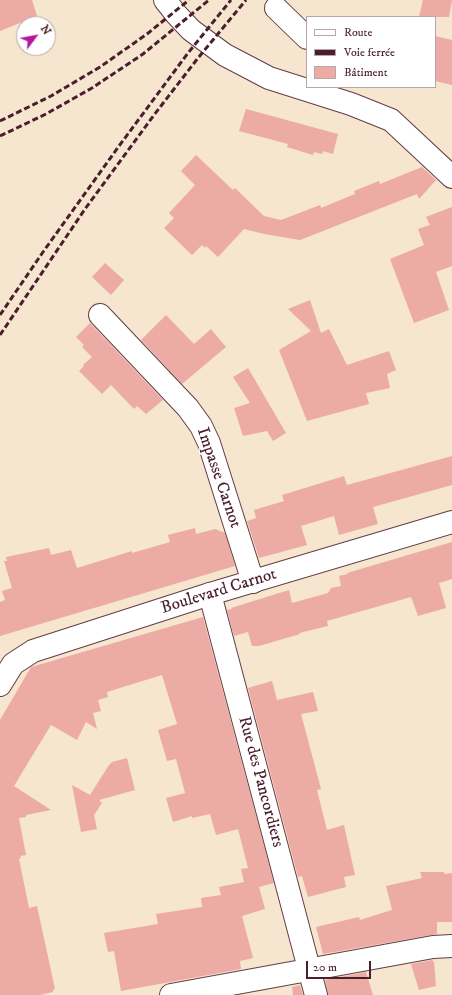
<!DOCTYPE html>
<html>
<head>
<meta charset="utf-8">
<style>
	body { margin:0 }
	#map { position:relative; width:452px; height:995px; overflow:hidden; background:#f6e5cf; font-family:"IM FELL DW Pica",serif }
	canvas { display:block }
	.legend { position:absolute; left:306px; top:16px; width:130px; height:72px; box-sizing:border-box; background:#fff; border:1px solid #b7a5aa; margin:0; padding:5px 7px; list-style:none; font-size:12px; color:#4a1f2b }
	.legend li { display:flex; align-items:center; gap:8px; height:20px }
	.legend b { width:20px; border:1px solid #b7a5aa }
	.north { position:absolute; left:16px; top:16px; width:40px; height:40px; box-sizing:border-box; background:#fff; border:1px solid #b7a5aa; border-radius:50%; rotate:58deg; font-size:11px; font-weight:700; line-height:16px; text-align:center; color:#4a1f2b }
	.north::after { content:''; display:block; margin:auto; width:14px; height:18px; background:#b5179e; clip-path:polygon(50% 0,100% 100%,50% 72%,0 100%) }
	.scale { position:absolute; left:306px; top:961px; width:65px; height:18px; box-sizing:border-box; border:2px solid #4a1f2b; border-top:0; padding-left:5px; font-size:12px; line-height:14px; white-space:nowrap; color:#4a1f2b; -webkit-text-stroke:3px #fff; paint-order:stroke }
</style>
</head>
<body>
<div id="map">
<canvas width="452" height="995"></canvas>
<ul class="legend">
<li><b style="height:5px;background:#fff"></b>Route</li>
<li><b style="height:5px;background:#4a1f2b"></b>Voie ferrée</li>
<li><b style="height:11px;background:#ecaba4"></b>Bâtiment</li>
</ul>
<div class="north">N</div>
<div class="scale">20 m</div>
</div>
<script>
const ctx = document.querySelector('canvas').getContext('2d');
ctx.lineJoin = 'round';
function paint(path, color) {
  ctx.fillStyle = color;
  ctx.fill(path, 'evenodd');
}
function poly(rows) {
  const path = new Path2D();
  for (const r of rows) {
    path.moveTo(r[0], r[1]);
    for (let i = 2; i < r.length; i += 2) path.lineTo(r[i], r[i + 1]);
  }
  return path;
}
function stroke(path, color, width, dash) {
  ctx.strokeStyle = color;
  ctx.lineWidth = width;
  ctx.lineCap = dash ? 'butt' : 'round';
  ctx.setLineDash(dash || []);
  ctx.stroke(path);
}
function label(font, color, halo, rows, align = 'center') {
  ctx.font = font + ' "IM FELL DW Pica",serif';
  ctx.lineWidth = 3;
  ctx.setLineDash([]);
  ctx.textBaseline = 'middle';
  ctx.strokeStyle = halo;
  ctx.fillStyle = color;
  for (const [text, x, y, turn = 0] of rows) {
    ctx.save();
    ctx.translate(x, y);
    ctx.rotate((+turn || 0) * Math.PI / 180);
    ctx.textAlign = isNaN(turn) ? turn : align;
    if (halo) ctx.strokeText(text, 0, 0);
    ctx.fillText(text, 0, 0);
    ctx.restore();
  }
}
paint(poly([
	[0,0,32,0,37,16,0,31],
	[423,0,452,0,449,17,419,17],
	[435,36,452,40,452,85,435,81],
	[246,109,338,134,333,154,323,151,322,154,314,152,313,155,287,147,288,144,239,131],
	[196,155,233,190,235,188,264,216,281,220,320,205,321,208,355,194,354,191,379,181,380,184,422,167,436,180,419,199,417,194,300,240,264,234,244,229,218,257,206,246,205,248,202,245,192,255,164,228,174,218,169,213,195,185,181,171],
	[452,207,452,266,436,272,449,310,414,323,390,259,424,245,418,229,430,225,426,217],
	[105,263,124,280,111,295,92,277],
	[310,300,321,333,329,329,347,365,389,351,396,370,387,374,390,388,366,393,369,404,307,421,279,350,311,331,288,309],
	[166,315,194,344,211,329,226,347,182,384,141,340],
	[90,323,163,400,146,414,137,406,134,409,111,385,102,394,79,371,84,366,83,365,92,357,82,347,84,345,76,337],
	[248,368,286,433,273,441,267,431,243,436,234,408,250,403,233,377],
	[452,456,452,485,373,507,378,524,339,535,334,516,301,526,307,545,259,558,247,521,256,518,254,510,284,501,282,495,344,476,347,485],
	[195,528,196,534,215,529,225,533,235,566,0,636,0,602,5,600,2,591,12,588,4,561,7,561,6,557,49,548,51,555,71,550,77,568,132,551,132,553,170,542,168,535],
	[452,542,452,579,439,583,446,608,418,616,411,597,327,621,328,626,299,633,300,634,259,646,252,646,248,632,234,636,227,610,232,609,231,608,289,590,292,603,328,593,331,588,341,586,339,576,348,574,347,573],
	[203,617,274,883,259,887,265,909,242,916,253,958,240,961,241,969,121,991,114,951,108,952,104,933,158,924,156,914,202,907,201,898,221,895,219,887,244,882,241,869,248,868,238,829,216,835,210,814,192,818,192,816,173,822,166,798,185,793,176,759,167,761,158,730,177,724,162,675,107,692,108,697,98,700,101,711,93,713,97,729,86,722,77,740,51,725,14,786,51,810,26,815,26,817,19,818,26,855,20,856,21,858,19,859,29,908,37,906,55,989,53,990,53,992,40,995,0,995,0,720,31,667],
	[272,681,277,700,313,692,318,711,301,714,321,789,317,790,327,830,344,825,355,875,344,877,346,887,308,897,302,876,298,877,248,688],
	[127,758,135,790,99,800,102,803,94,815,97,829,81,832,72,785,90,795,109,765,112,762],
	[420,872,444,872,444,874,452,873,452,922,437,922,437,934,323,954,316,927,359,917,360,920,392,910,386,886,422,878],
	[432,960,434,962,436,986,419,990,411,964],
	[366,972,373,995,328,995,325,980],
	[300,985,303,995,293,995,292,987]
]), '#ecaba4');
const street = poly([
	[165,0,176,14,191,30,225,55,248,67,269,78,351,104,391,120,452,177],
	[276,8,307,38],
	[100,315,188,408,201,426,209,443,253,582],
	[210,594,316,995],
	[171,995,433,947,452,946]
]);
const secondary = poly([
	[0,685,13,664,33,651,210,594,452,522]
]);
stroke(street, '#643d44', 24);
stroke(secondary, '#643d44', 24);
stroke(street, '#fff', 22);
stroke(secondary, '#fff', 22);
stroke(poly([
	[0,121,51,96,100,67,147,34,189,0],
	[0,136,46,114,92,88,143,54,209,0],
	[0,315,43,252,119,146,188,53,231,0],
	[0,335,85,209,154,115,198,58,246,0]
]), '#4a1f2b', 3, [6, 3]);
label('17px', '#4a1f2b', '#fff', [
	["Impasse Carnot",218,478,71],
	["Boulevard Carnot",219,592,-17],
	["Rue des Pancordiers",260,782,75]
]);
</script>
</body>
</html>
